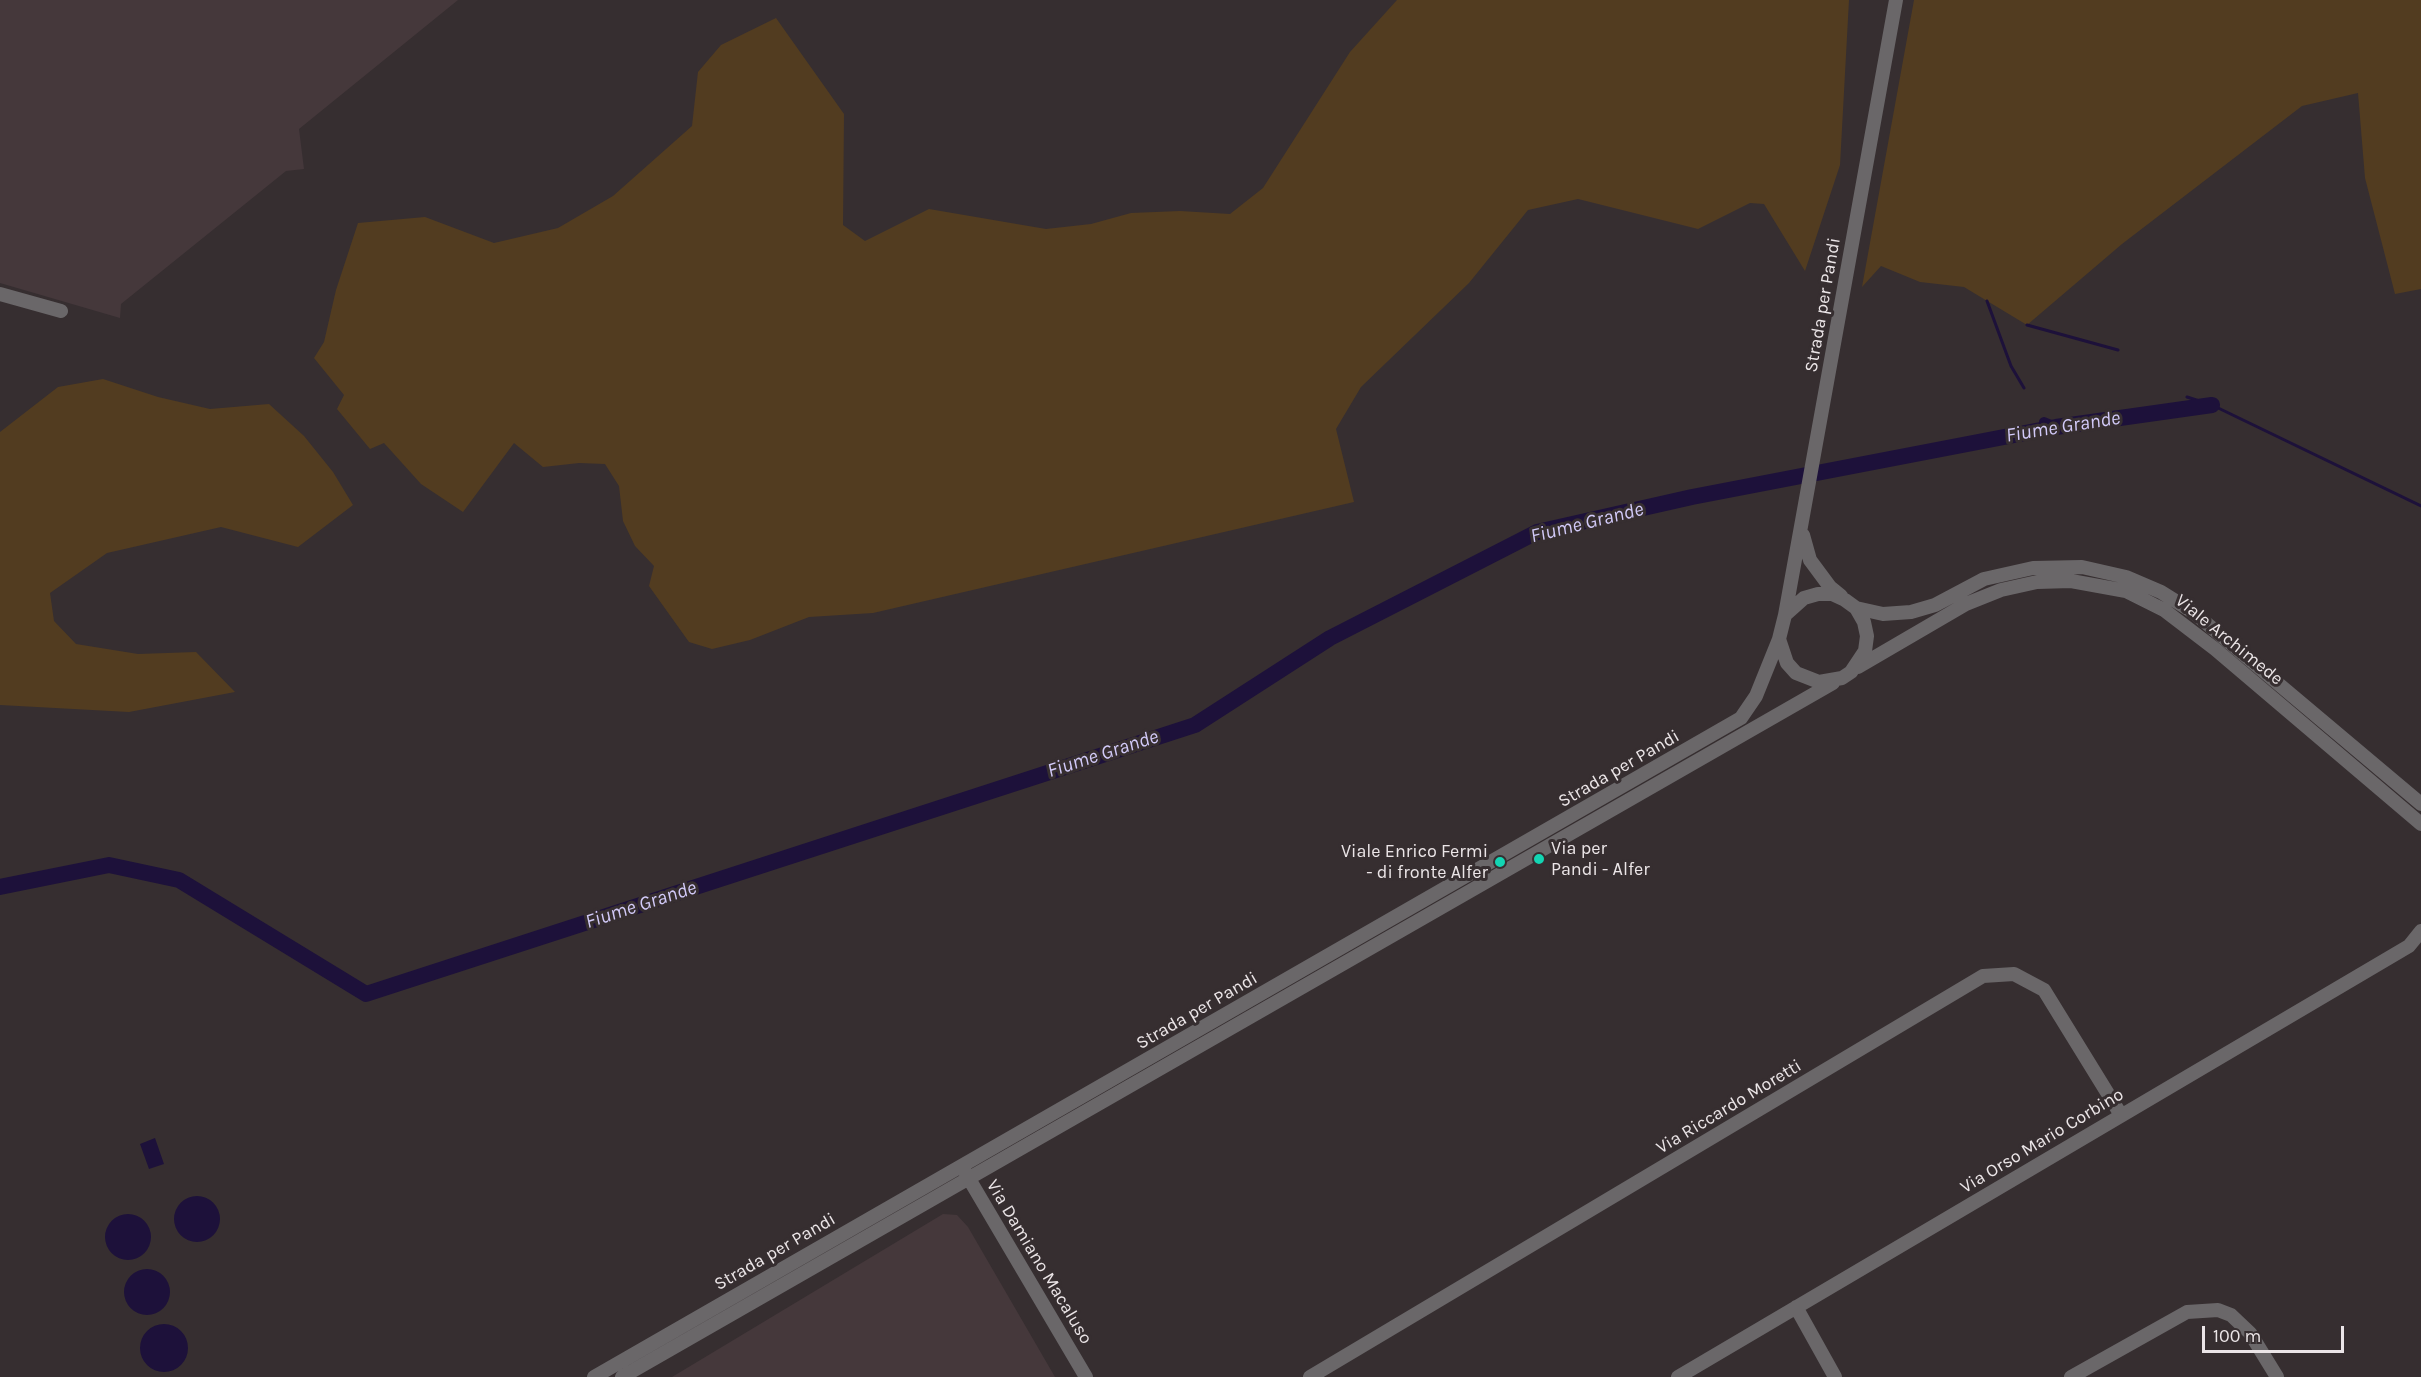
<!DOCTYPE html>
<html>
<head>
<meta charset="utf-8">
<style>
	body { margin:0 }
	#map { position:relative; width:2421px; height:1377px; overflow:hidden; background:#362e30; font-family:Karla,sans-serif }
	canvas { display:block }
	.scale { position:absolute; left:2202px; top:1326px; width:142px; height:27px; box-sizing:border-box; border:3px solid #ebe5e7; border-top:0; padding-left:8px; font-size:18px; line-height:21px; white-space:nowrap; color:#ebe5e7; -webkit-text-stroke:4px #362e30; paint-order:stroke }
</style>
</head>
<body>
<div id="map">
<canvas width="2421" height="1377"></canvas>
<div class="scale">100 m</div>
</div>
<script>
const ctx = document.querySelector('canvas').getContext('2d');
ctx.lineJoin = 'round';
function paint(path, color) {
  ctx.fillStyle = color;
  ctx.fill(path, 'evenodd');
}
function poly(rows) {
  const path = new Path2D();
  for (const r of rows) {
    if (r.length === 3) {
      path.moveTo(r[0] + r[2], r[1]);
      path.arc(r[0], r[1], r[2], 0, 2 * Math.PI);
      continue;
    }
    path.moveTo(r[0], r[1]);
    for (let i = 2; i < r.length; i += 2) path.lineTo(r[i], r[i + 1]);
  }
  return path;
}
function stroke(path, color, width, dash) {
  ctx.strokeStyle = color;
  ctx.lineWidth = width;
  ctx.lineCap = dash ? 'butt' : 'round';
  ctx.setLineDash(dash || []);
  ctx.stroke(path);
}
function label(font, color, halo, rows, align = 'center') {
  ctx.font = font + ' Karla,sans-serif';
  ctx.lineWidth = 6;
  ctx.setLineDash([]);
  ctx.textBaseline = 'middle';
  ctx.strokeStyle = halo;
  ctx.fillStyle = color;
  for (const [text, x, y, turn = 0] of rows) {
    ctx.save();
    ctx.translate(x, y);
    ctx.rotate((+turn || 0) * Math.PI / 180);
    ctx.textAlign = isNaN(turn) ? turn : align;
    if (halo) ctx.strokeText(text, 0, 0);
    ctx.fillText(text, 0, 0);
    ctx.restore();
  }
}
paint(poly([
	[0,0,458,0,299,129,304,169,286,171,121,304,120,318,0,283],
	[943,1214,957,1215,968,1227,1055,1377,672,1377]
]), '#45383b');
paint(poly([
	[1397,0,1849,0,1840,165,1805,271,1764,204,1750,203,1698,229,1578,199,1528,210,1469,283,1361,387,1336,429,1354,502,873,613,809,617,750,640,712,649,689,642,649,586,654,566,635,546,623,521,619,486,605,464,579,463,543,467,514,443,463,512,421,484,384,443,370,449,337,409,344,395,314,358,324,342,336,290,358,223,425,217,494,243,558,228,613,196,692,126,698,72,721,45,776,18,844,114,843,225,865,241,929,209,1046,229,1091,224,1131,213,1180,211,1230,214,1263,188,1350,52],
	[1914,0,2421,0,2421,289,2395,294,2365,178,2358,93,2302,106,2122,244,2027,325,1964,287,1920,282,1881,266,1862,287],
	[103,379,158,397,210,409,269,404,304,436,333,472,353,505,298,547,221,527,107,553,50,593,54,621,76,644,138,654,196,652,235,692,129,712,0,705,0,432,58,387]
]), '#523c20');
paint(poly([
	[155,1138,164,1164,149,1169,140,1144],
	[197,1219,23],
	[128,1237,23],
	[147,1292,23],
	[164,1348,24]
]), '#1d113a');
stroke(poly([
	[1987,301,2011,366,2024,388],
	[2027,325,2118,350],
	[2187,397,2212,405,2421,506]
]), '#1d113a', 3);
stroke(poly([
	[2044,422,2056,427]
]), '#1d113a', 10);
stroke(poly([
	[0,887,109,865,179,880,366,994,1195,725,1330,638,1537,532,1692,497,2056,427,2212,405]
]), '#1d113a', 16);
stroke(poly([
	[0,294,61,311],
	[1803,535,1810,560,1830,587,1841,596],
	[1856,608,1883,614,1911,612,1935,605,1984,579,2033,568,2082,567,2126,577,2161,592,2193,612,2421,804],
	[1785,615,1896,0],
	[1858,667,1966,604,2001,590,2037,582,2071,581,2126,591,2164,610,2215,649,2421,824],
	[965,1172,1086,1377],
	[1796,1307,1835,1377],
	[594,1377,1741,718,1756,696,1779,639,1785,615,1804,598,1818,594,1832,594,1845,600,1856,608,1864,622,1867,636,1865,651,1851,672,1842,678,1819,682,1796,673,1787,663,1779,639],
	[622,1377,1833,683],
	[1310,1377,1983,976,2014,974,2044,990,2121,1115],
	[1678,1377,2409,946,2421,931],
	[2071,1377,2187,1312,2218,1310,2231,1315,2250,1333,2277,1377]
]), '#6a6769', 14);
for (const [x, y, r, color] of [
	[1539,859,6,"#13d5b3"],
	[1500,862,6,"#13d5b3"]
]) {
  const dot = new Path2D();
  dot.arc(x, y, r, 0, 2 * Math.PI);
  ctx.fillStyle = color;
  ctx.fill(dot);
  stroke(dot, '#362e30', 2);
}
label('18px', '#ebe5e7', '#362e30', [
	["Strada per Pandi",1823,305,-80],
	["Viale Archimede",2229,640,39],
	["Strada per Pandi",1619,769,-30],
	["Strada per Pandi",1197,1011,-30],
	["Via Riccardo Moretti",1729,1107,-31],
	["Via Orso Mario Corbino",2042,1141,-31],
	["Strada per Pandi",775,1252,-30],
	["Via Damiano Macaluso",1039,1262,59]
]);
label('18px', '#ebe5e7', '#362e30', [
	["Via per",1551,849],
	["Pandi - Alfer",1551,870],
	["Viale Enrico Fermi",1488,852,"right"],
	["- di fronte Alfer",1488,873,"right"]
], 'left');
label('italic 20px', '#d2caf8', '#362e30', [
	["Fiume Grande",2063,427,-9],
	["Fiume Grande",1587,523,-14],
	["Fiume Grande",1103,754,-18],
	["Fiume Grande",641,905,-18]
]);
</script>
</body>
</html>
